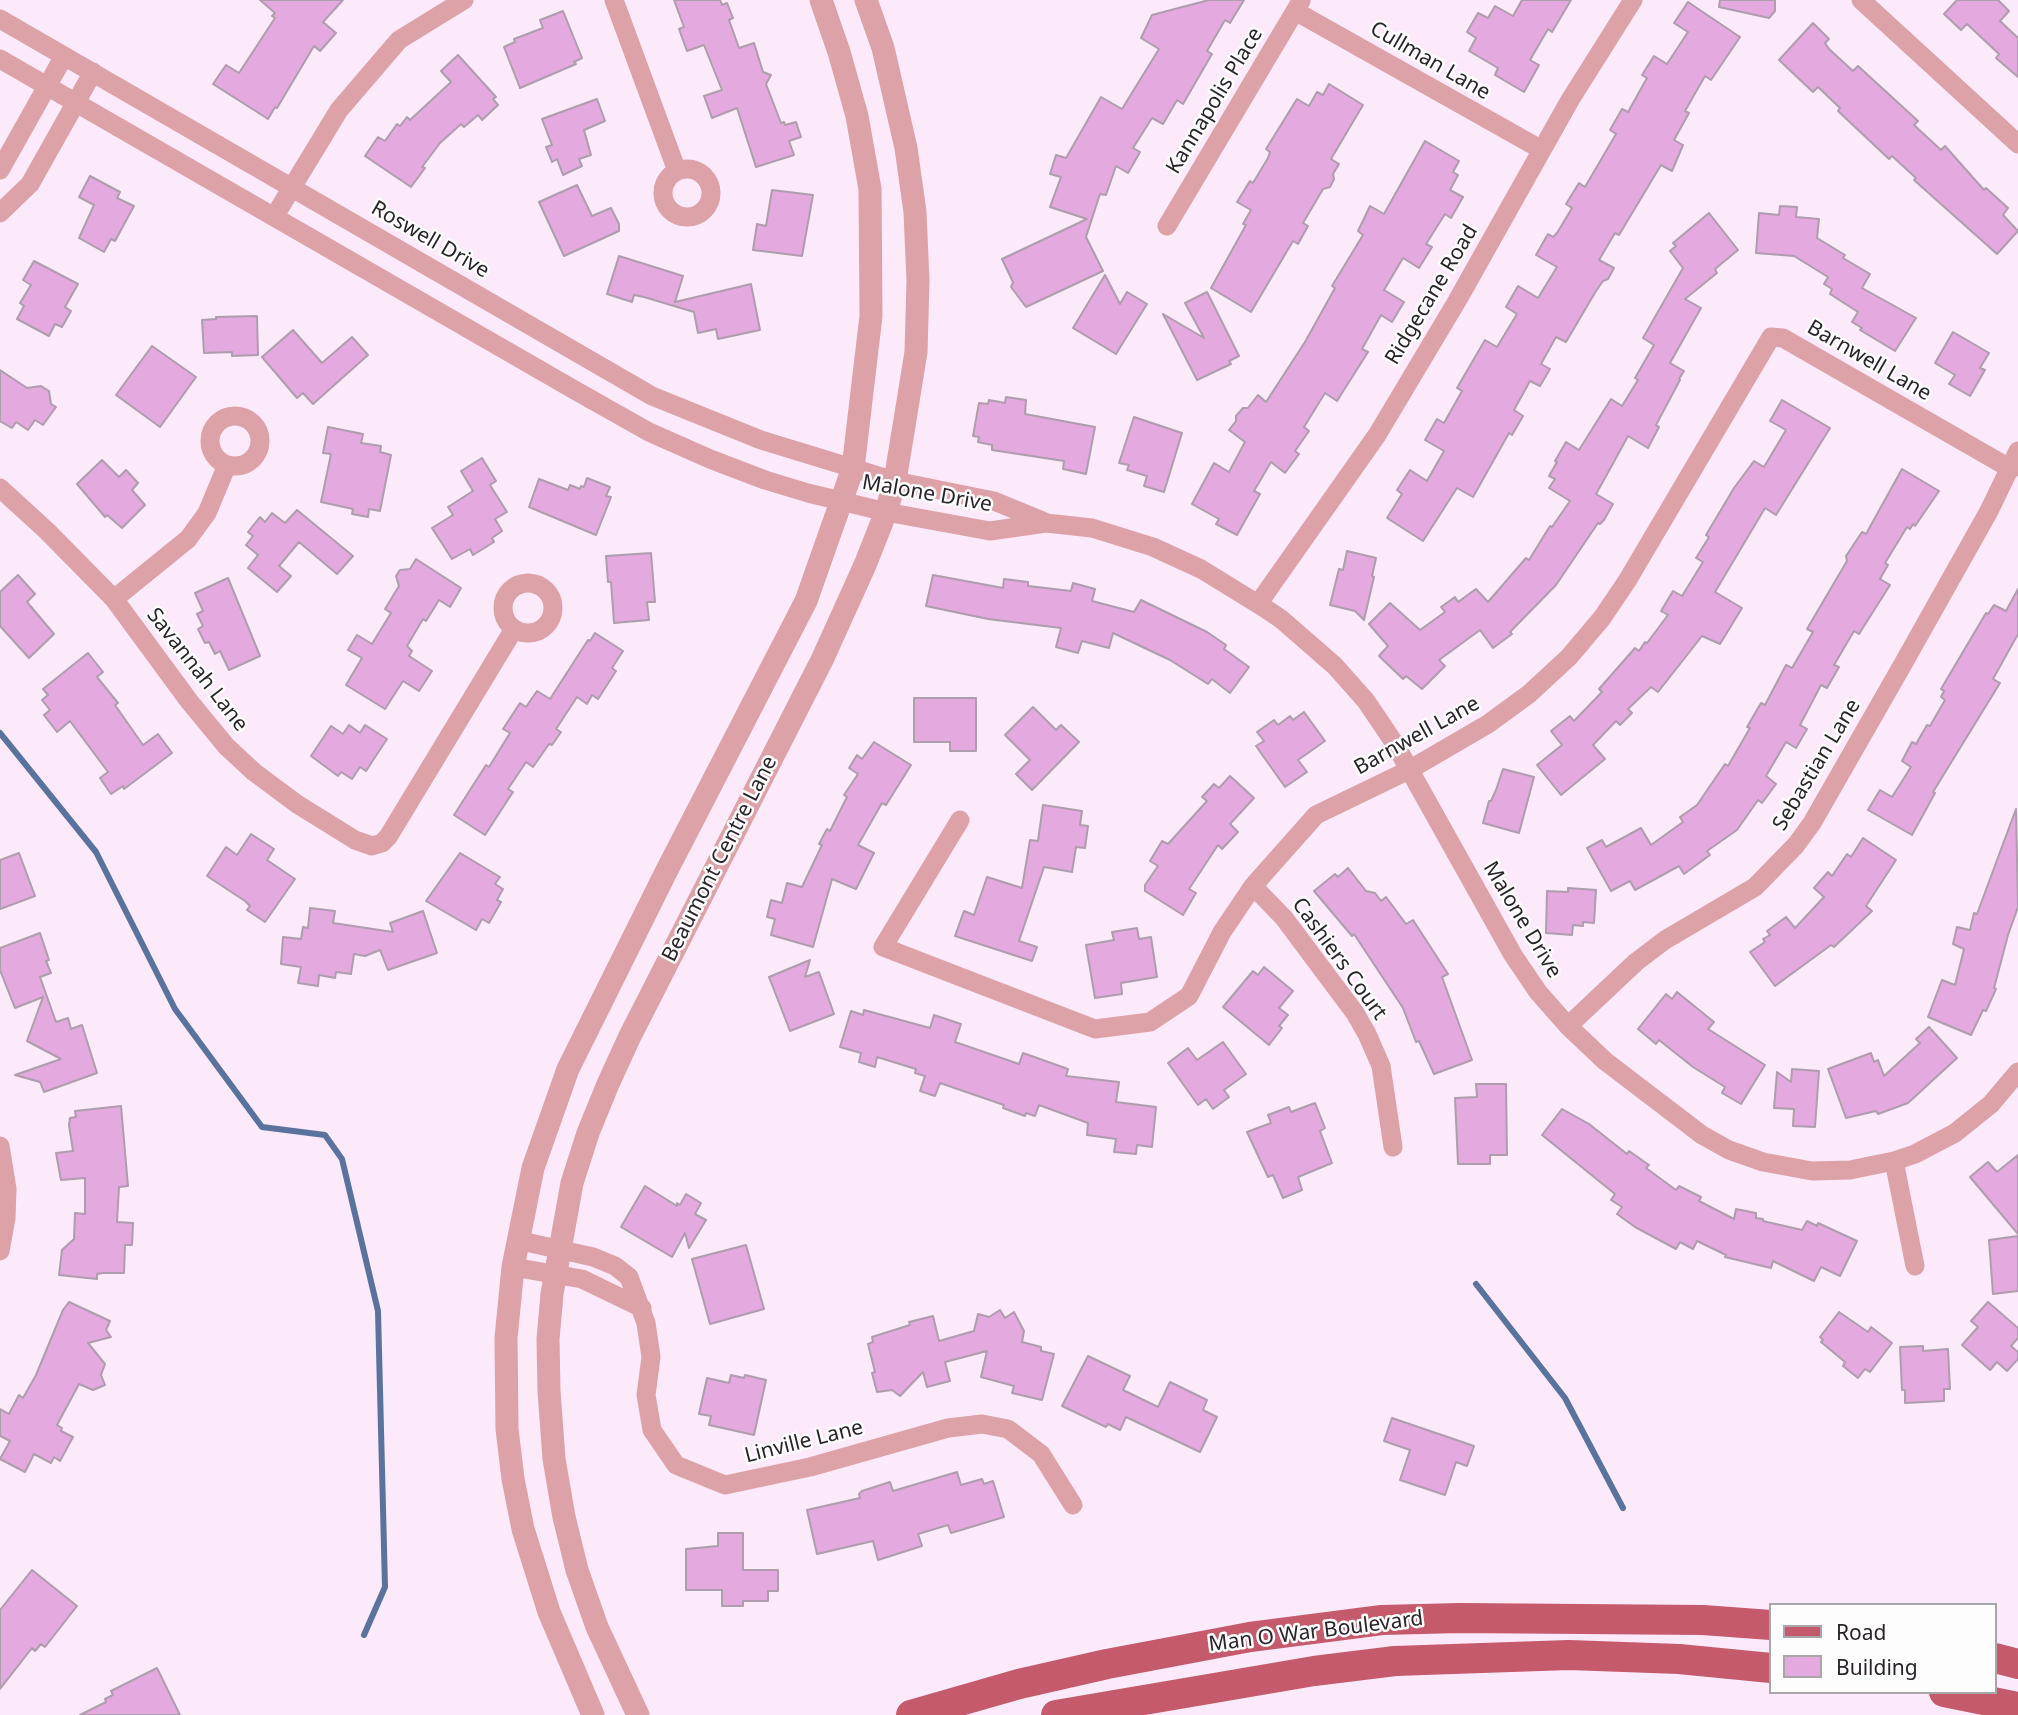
<!DOCTYPE html>
<html>
<head>
<meta charset="utf-8">
<style>
	body { margin:0 }
	#map { position:relative; width:2018px; height:1715px; overflow:hidden; background:#fce9fa; font-family:"Noto Sans",sans-serif }
	canvas { display:block }
	.legend { position:absolute; left:1769px; top:1603px; width:228px; height:91px; box-sizing:border-box; background:#fdfdfd; border:2px solid #a9a6a9; margin:0; padding:9px 12px; list-style:none; font-size:21px; color:#2a242a }
	.legend li { display:flex; align-items:center; gap:14px; height:35px }
	.legend b { width:35px; border:2px solid #a9a6a9 }
</style>
</head>
<body>
<div id="map">
<canvas width="2018" height="1715"></canvas>
<ul class="legend">
<li><b style="height:9px;background:#c45a6c"></b>Road</li>
<li><b style="height:19px;background:#e4a9df"></b>Building</li>
</ul>
</div>
<script>
const ctx = document.querySelector('canvas').getContext('2d');
ctx.lineJoin = 'round';
function poly(rows) {
  const path = new Path2D();
  for (const r of rows) {
    if (r.length === 3) {
      path.moveTo(r[0] + r[2], r[1]);
      path.arc(r[0], r[1], r[2], 0, 2 * Math.PI);
      continue;
    }
    path.moveTo(r[0], r[1]);
    for (let i = 2; i < r.length; i += 2) path.lineTo(r[i], r[i + 1]);
  }
  return path;
}
function stroke(path, color, width, dash) {
  ctx.strokeStyle = color;
  ctx.lineWidth = width;
  ctx.lineCap = dash ? 'butt' : 'round';
  ctx.setLineDash(dash || []);
  ctx.stroke(path);
}
function paint(path, color) {
  ctx.fillStyle = color;
  ctx.fill(path, 'evenodd');
}
function label(font, color, halo, rows, align = 'center') {
  ctx.font = font + ' "Noto Sans",sans-serif';
  ctx.lineWidth = 5;
  ctx.setLineDash([]);
  ctx.textBaseline = 'middle';
  ctx.strokeStyle = halo;
  ctx.fillStyle = color;
  for (const [text, x, y, turn = 0] of rows) {
    ctx.save();
    ctx.translate(x, y);
    ctx.rotate((+turn || 0) * Math.PI / 180);
    ctx.textAlign = isNaN(turn) ? turn : align;
    if (halo) ctx.strokeText(text, 0, 0);
    ctx.fillText(text, 0, 0);
    ctx.restore();
  }
}
stroke(poly([
	[0,733,96,852,175,1009,262,1127,325,1135,342,1159,378,1311,385,1587,364,1635],
	[1476,1284,1565,1398,1623,1508]
]), '#5a729e', 6);
const building = poly([
	[260,0,343,0,323,22,336,33,320,51,314,46,277,108,275,107,268,119,213,84,226,65,239,73,275,18,272,16,275,13,260,0],
	[674,0,720,0,722,5,727,3,733,18,729,20,739,48,754,43,763,72,771,75,766,84,781,123,784,122,785,125,796,122,801,137,789,141,794,155,756,167,737,108,712,118,704,96,722,90,704,45,687,51,679,29,684,27,674,0],
	[1209,0,1244,0,1230,23,1225,20,1207,51,1212,54,1183,104,1177,100,1163,124,1152,118,1133,148,1140,152,1128,173,1116,166,1106,195,1100,194,1086,237,1103,271,1026,307,1011,287,1013,282,1002,259,1087,219,1050,207,1061,177,1050,174,1056,155,1066,158,1101,97,1122,109,1159,49,1141,38,1152,15,1209,0],
	[1522,0,1571,0,1552,32,1548,29,1530,60,1539,65,1524,92,1495,75,1498,68,1469,51,1476,38,1467,32,1478,13,1488,18,1495,6,1513,16,1522,0],
	[1720,0,1775,0,1775,11,1769,18,1719,7,1720,0],
	[1957,0,1998,0,2009,11,2000,21,2018,38,2018,77,1996,58,1999,54,1967,24,1961,30,1944,14,1957,0],
	[1688,2,1740,37,1711,80,1705,76,1685,111,1689,113,1674,140,1683,145,1672,171,1661,165,1619,235,1615,233,1599,260,1614,268,1608,279,1603,281,1596,291,1566,342,1556,337,1541,364,1550,369,1540,386,1530,381,1514,410,1523,416,1512,435,1509,433,1473,497,1457,488,1423,541,1387,518,1402,494,1397,490,1410,470,1427,481,1444,451,1425,440,1437,419,1444,423,1462,391,1457,388,1485,340,1497,347,1517,314,1506,307,1518,286,1538,298,1557,267,1536,255,1548,234,1553,237,1557,233,1572,208,1566,204,1579,183,1585,187,1616,134,1610,130,1622,109,1628,112,1647,78,1642,75,1654,56,1667,64,1688,32,1674,23,1688,2],
	[563,11,582,58,574,62,576,64,520,88,504,47,515,42,514,39,543,28,540,20,563,11],
	[1813,23,1829,39,1825,43,1829,49,1853,71,1858,66,1918,121,1914,125,1941,150,1945,146,1984,190,1986,188,2008,208,2003,215,2018,231,1997,254,1914,180,1916,178,1892,156,1889,159,1838,111,1840,108,1818,87,1813,92,1779,60,1813,23],
	[458,55,496,97,493,99,498,105,482,120,478,115,464,127,461,124,440,143,422,167,425,168,411,187,365,156,378,137,385,141,397,124,400,126,407,117,410,120,451,82,441,71,458,55],
	[1329,84,1363,105,1331,159,1339,164,1333,174,1334,179,1330,187,1323,189,1303,223,1308,226,1298,244,1293,241,1251,312,1211,288,1246,225,1243,224,1251,210,1237,202,1250,181,1253,183,1268,158,1270,152,1266,149,1297,99,1309,106,1317,92,1323,95,1329,84],
	[597,99,605,121,584,130,591,155,579,159,582,166,563,175,557,159,552,162,546,147,552,145,542,119,597,99],
	[1425,141,1459,161,1453,172,1458,175,1450,190,1463,197,1451,218,1445,214,1426,244,1432,247,1419,268,1403,258,1384,290,1404,302,1392,322,1381,315,1362,349,1368,352,1337,401,1325,393,1304,427,1309,431,1295,451,1299,454,1285,473,1271,462,1254,491,1260,494,1237,535,1216,524,1219,519,1192,504,1214,463,1229,472,1245,442,1229,430,1236,421,1236,416,1243,408,1248,408,1258,395,1266,402,1305,342,1335,288,1332,286,1363,235,1358,231,1370,206,1384,214,1425,141],
	[90,176,120,192,117,198,134,206,115,241,111,239,104,252,79,238,94,205,79,197,90,176],
	[577,185,592,216,611,208,619,224,619,231,564,256,539,202,577,185],
	[772,190,813,195,802,256,753,250,757,224,766,226,772,190],
	[1780,206,1797,207,1796,217,1819,219,1817,238,1845,255,1843,258,1870,274,1862,288,1916,318,1895,351,1860,330,1862,328,1852,322,1858,312,1830,294,1832,289,1824,284,1828,277,1794,256,1756,253,1759,213,1779,215,1780,206],
	[1709,213,1738,250,1715,269,1717,273,1685,299,1701,308,1670,363,1684,371,1679,379,1680,380,1656,425,1659,427,1648,448,1628,436,1610,469,1596,494,1613,504,1604,520,1600,524,1598,523,1556,585,1510,632,1512,634,1493,648,1480,630,1439,660,1445,666,1422,689,1406,676,1403,679,1379,656,1388,646,1369,624,1390,603,1420,630,1445,612,1441,607,1455,597,1458,602,1476,589,1488,602,1526,558,1529,560,1550,526,1552,527,1570,501,1549,488,1555,479,1549,476,1557,462,1555,461,1566,442,1579,450,1611,399,1622,406,1638,380,1635,378,1654,345,1643,338,1683,268,1670,251,1676,246,1673,243,1709,213],
	[619,256,683,276,675,302,751,284,760,330,718,339,716,329,698,333,694,312,644,297,634,295,632,302,607,294,619,256],
	[34,261,78,284,65,307,71,311,62,327,55,324,49,336,17,319,24,306,20,303,31,285,23,280,34,261],
	[1105,275,1120,304,1127,292,1147,304,1116,354,1073,328,1105,275],
	[1207,292,1239,356,1229,361,1231,364,1197,380,1163,314,1204,338,1185,303,1207,292],
	[257,316,258,355,232,356,232,352,204,353,202,320,216,319,216,317,257,316],
	[293,330,322,363,352,337,368,355,313,404,303,393,297,398,262,357,293,330],
	[1953,332,1989,353,1980,368,1985,370,1970,396,1949,384,1955,375,1935,363,1953,332],
	[152,346,196,377,160,427,116,395,152,346],
	[0,370,27,388,41,386,49,391,51,404,56,407,43,425,35,420,28,430,16,422,12,428,0,421,0,370],
	[1006,397,1026,400,1025,414,1095,427,1086,474,1063,469,1064,461,992,450,992,445,978,442,979,437,973,436,979,403,988,404,989,400,1005,403,1006,397],
	[1782,400,1830,428,1776,515,1765,508,1715,592,1742,608,1720,644,1702,636,1658,692,1651,687,1628,709,1632,713,1620,725,1616,721,1593,745,1605,759,1561,795,1537,765,1562,745,1551,731,1570,716,1574,721,1602,692,1599,689,1635,648,1639,651,1645,642,1647,643,1668,615,1661,611,1673,591,1682,596,1703,562,1696,558,1709,537,1706,535,1734,488,1754,461,1764,467,1786,430,1770,421,1782,400],
	[1134,417,1182,433,1164,492,1144,486,1147,476,1127,470,1129,465,1119,463,1134,417],
	[328,427,363,434,361,443,381,446,380,452,391,455,380,511,369,509,368,517,352,514,353,509,321,502,331,454,323,453,328,427],
	[482,458,496,481,490,485,507,512,495,519,502,531,492,538,494,542,473,555,470,549,452,559,432,528,453,515,448,507,473,491,461,471,482,458],
	[102,460,119,477,126,470,138,483,132,490,145,505,122,528,107,515,105,517,77,484,102,460],
	[1902,469,1939,491,1915,526,1913,524,1910,529,1907,527,1885,563,1888,565,1880,579,1890,585,1859,634,1854,631,1834,665,1839,667,1827,688,1821,685,1800,725,1807,729,1796,748,1786,742,1766,776,1776,784,1762,803,1758,800,1737,830,1707,851,1710,855,1684,874,1679,866,1635,890,1630,881,1611,891,1587,848,1602,840,1606,847,1641,828,1651,845,1683,822,1680,817,1697,805,1725,764,1728,766,1750,728,1747,727,1761,703,1765,705,1786,665,1792,668,1813,632,1807,629,1847,561,1846,556,1862,532,1866,534,1902,469],
	[587,478,610,487,606,496,611,497,596,535,529,507,539,479,568,490,570,485,580,489,581,486,584,487,587,478],
	[297,510,353,556,337,574,299,542,279,566,291,576,277,592,248,568,258,555,246,545,253,536,248,532,260,517,265,522,272,513,285,523,297,510],
	[1347,551,1376,558,1372,576,1374,577,1364,620,1355,611,1330,605,1339,569,1343,570,1347,551],
	[651,553,655,602,647,602,649,620,614,623,611,582,608,582,606,556,651,553],
	[416,559,461,588,450,607,439,600,426,621,423,619,407,646,412,651,409,656,432,671,419,691,403,681,385,709,346,685,362,658,348,650,357,635,372,644,391,613,385,609,399,586,396,576,400,570,410,569,416,559],
	[18,575,35,594,27,602,54,634,29,658,0,626,0,592,18,575],
	[933,575,1003,588,1004,579,1028,582,1028,586,1071,591,1073,583,1095,589,1092,601,1134,612,1141,600,1207,632,1226,645,1224,649,1249,667,1230,693,1212,679,1208,684,1170,660,1113,633,1109,648,1082,641,1078,653,1056,647,1061,628,988,619,926,606,933,575],
	[228,578,260,656,229,670,220,651,215,654,209,642,205,643,198,629,203,626,197,614,203,611,195,593,228,578],
	[2018,589,2018,634,1993,679,2000,683,1933,792,1935,793,1912,835,1868,810,1880,790,1892,797,1911,767,1902,761,1912,742,1916,744,1927,725,1930,726,1945,700,1941,697,1944,691,1941,689,1986,613,1988,614,1994,605,2006,611,2018,589],
	[595,633,623,651,612,668,616,671,598,699,592,695,587,704,577,697,556,729,561,732,552,745,549,744,533,767,526,762,508,789,513,792,485,835,454,815,486,765,489,767,510,733,503,729,520,703,526,707,537,691,550,699,588,640,590,641,595,633],
	[88,653,103,672,97,677,118,703,115,705,143,745,158,734,172,753,124,789,123,786,111,794,100,778,108,772,70,721,57,732,44,715,50,710,42,700,48,695,43,689,88,653],
	[914,698,976,698,976,751,950,751,950,742,914,742,914,698],
	[1033,707,1056,730,1061,725,1079,742,1032,790,1016,774,1030,760,1005,735,1033,707],
	[1304,712,1325,741,1298,760,1307,772,1285,787,1256,746,1264,741,1257,732,1274,720,1278,725,1290,716,1293,720,1304,712],
	[349,725,360,733,365,725,387,739,366,771,360,767,352,779,341,772,338,776,311,756,331,726,343,734,349,725],
	[874,742,911,765,886,805,882,803,858,845,874,853,856,889,832,879,813,947,771,935,775,919,767,917,771,900,782,903,787,883,802,887,822,845,819,844,827,829,830,831,847,797,844,795,858,774,849,768,857,755,862,759,874,742],
	[1503,769,1534,777,1519,833,1483,823,1489,801,1491,801,1496,790,1503,769],
	[1230,776,1254,798,1230,824,1238,832,1222,849,1218,845,1189,889,1196,893,1183,915,1145,891,1145,885,1158,866,1150,861,1162,841,1168,844,1207,801,1202,797,1214,784,1219,788,1230,776],
	[1043,805,1082,811,1080,825,1088,826,1085,848,1076,847,1072,872,1044,867,1019,941,1037,947,1032,961,955,936,964,911,974,915,987,877,1022,888,1030,840,1038,841,1043,805],
	[2016,809,2018,907,2008,935,1994,988,1996,989,1986,1011,1983,1010,1971,1035,1928,1017,1942,980,1955,985,1964,949,1953,944,1957,927,1970,930,1974,913,1977,914,2016,809],
	[251,834,274,849,267,860,295,879,265,922,247,910,250,906,245,901,207,876,226,847,237,855,251,834],
	[1863,838,1896,860,1866,906,1872,911,1834,947,1831,945,1775,986,1750,952,1765,942,1763,939,1770,935,1767,931,1786,917,1795,928,1824,897,1814,888,1828,872,1832,876,1847,854,1851,857,1863,838],
	[19,853,35,896,0,909,0,860,19,853],
	[460,853,500,877,495,884,503,889,497,900,501,902,489,923,482,919,476,930,426,901,460,853],
	[1348,868,1366,891,1375,893,1381,901,1386,897,1406,924,1413,920,1448,974,1442,977,1472,1060,1434,1074,1419,1041,1416,1042,1403,1008,1354,934,1352,936,1314,891,1335,874,1338,877,1348,868],
	[1568,888,1596,890,1594,923,1583,922,1583,926,1573,925,1572,935,1546,933,1547,891,1568,892,1568,888],
	[310,908,335,911,333,923,393,932,390,923,423,911,437,953,388,970,380,950,365,956,354,954,351,974,336,972,335,978,319,975,318,986,298,983,301,967,281,964,283,937,301,939,303,927,308,928,310,908],
	[1137,928,1139,939,1151,937,1157,977,1121,983,1122,994,1095,998,1086,945,1114,940,1112,932,1137,928],
	[40,933,49,960,46,961,51,973,40,977,56,1022,68,1018,71,1029,82,1025,97,1073,44,1092,40,1082,15,1075,61,1059,27,1041,43,997,15,1008,0,970,0,948,40,933],
	[810,960,805,977,819,972,834,1014,790,1031,769,977,810,960],
	[1264,967,1293,991,1279,1008,1288,1015,1279,1026,1282,1028,1269,1045,1223,1007,1253,971,1258,975,1264,967],
	[1677,992,1714,1022,1708,1029,1765,1065,1741,1104,1722,1093,1725,1087,1693,1067,1659,1040,1656,1044,1638,1029,1666,994,1672,999,1677,992],
	[864,1010,930,1028,934,1015,961,1024,955,1042,1019,1064,1023,1053,1068,1069,1066,1076,1119,1082,1116,1102,1156,1107,1152,1147,1137,1145,1136,1154,1114,1152,1116,1139,1087,1135,1088,1123,1039,1105,1035,1116,1026,1113,1025,1116,1003,1108,1004,1105,940,1083,935,1096,920,1091,925,1076,915,1073,916,1069,877,1057,875,1067,859,1062,861,1053,840,1047,851,1011,863,1015,864,1010],
	[1929,1027,1957,1058,1908,1103,1878,1114,1876,1111,1846,1118,1828,1069,1871,1053,1874,1062,1878,1060,1884,1076,1920,1043,1916,1039,1929,1027],
	[1223,1042,1246,1074,1224,1090,1229,1097,1213,1109,1206,1099,1198,1105,1168,1063,1188,1048,1197,1060,1223,1042],
	[1792,1069,1819,1071,1815,1127,1793,1126,1794,1109,1774,1108,1777,1072,1791,1082,1792,1069],
	[1476,1084,1506,1084,1507,1155,1490,1155,1490,1164,1458,1164,1455,1098,1477,1097,1476,1084],
	[1315,1103,1325,1128,1320,1131,1332,1163,1298,1177,1302,1190,1283,1198,1273,1175,1268,1177,1247,1132,1271,1123,1268,1115,1289,1107,1291,1112,1315,1103],
	[121,1106,128,1186,119,1187,117,1222,133,1223,132,1245,125,1245,124,1273,103,1273,97,1274,97,1279,59,1275,62,1250,74,1239,75,1213,85,1214,85,1178,61,1180,56,1153,73,1151,69,1125,70,1118,76,1117,75,1111,121,1106],
	[1562,1109,1589,1124,1627,1154,1629,1151,1649,1165,1646,1168,1676,1190,1679,1186,1701,1197,1699,1201,1734,1219,1736,1209,1756,1213,1756,1218,1763,1219,1763,1221,1802,1230,1807,1221,1817,1226,1818,1223,1857,1241,1840,1276,1821,1267,1814,1281,1773,1261,1771,1268,1725,1257,1726,1255,1697,1241,1693,1249,1680,1242,1676,1249,1635,1227,1617,1214,1622,1207,1611,1200,1615,1194,1542,1135,1562,1109],
	[2018,1155,2018,1234,1970,1177,1988,1162,1997,1172,2018,1155],
	[645,1186,677,1206,677,1203,680,1205,686,1194,701,1203,695,1214,706,1220,689,1248,685,1233,672,1257,621,1227,645,1186],
	[2018,1236,2018,1291,1993,1294,1989,1240,2018,1236],
	[746,1245,764,1309,710,1324,692,1259,746,1245],
	[69,1302,110,1321,106,1330,111,1337,88,1343,105,1364,101,1375,105,1385,93,1390,79,1384,57,1425,62,1428,61,1431,73,1437,60,1461,54,1457,51,1463,34,1454,25,1472,0,1459,10,1441,0,1436,0,1409,9,1414,19,1395,23,1398,36,1375,63,1310,69,1302],
	[1988,1302,2018,1328,2018,1338,2011,1346,2018,1352,2018,1359,2007,1371,1997,1362,1990,1370,1962,1345,1978,1327,1971,1321,1988,1302],
	[1000,1310,1005,1318,1014,1312,1024,1331,1022,1342,1041,1347,1041,1351,1054,1354,1042,1400,1012,1393,1014,1386,981,1377,987,1351,945,1362,950,1381,927,1387,923,1372,900,1396,892,1390,877,1392,872,1373,875,1372,868,1344,873,1342,872,1337,910,1325,909,1322,933,1316,939,1341,974,1331,978,1314,989,1317,1000,1310],
	[1839,1312,1868,1332,1871,1327,1892,1343,1870,1372,1865,1369,1858,1378,1843,1366,1845,1362,1821,1342,1823,1340,1820,1337,1839,1312],
	[1923,1346,1923,1351,1948,1349,1950,1389,1944,1389,1944,1401,1905,1403,1905,1390,1902,1390,1900,1347,1923,1346],
	[1088,1356,1130,1376,1123,1390,1158,1407,1170,1382,1207,1400,1203,1410,1217,1417,1200,1452,1126,1417,1120,1430,1108,1424,1106,1427,1062,1406,1088,1356],
	[731,1375,744,1378,745,1375,766,1380,754,1435,709,1425,711,1416,699,1414,707,1378,729,1383,731,1375],
	[1392,1418,1474,1446,1467,1466,1456,1462,1445,1495,1400,1480,1410,1450,1384,1441,1392,1418],
	[957,1472,961,1485,982,1479,984,1484,993,1481,1004,1517,951,1533,948,1525,918,1534,922,1546,878,1560,873,1541,817,1554,807,1510,860,1498,859,1494,862,1491,890,1482,893,1491,957,1472],
	[718,1533,743,1533,743,1570,778,1570,778,1591,768,1591,768,1601,743,1601,743,1606,722,1606,722,1590,686,1590,686,1549,718,1546,718,1533],
	[32,1570,77,1606,45,1647,41,1644,35,1651,32,1648,0,1689,0,1610,32,1570],
	[157,1668,180,1715,80,1715,106,1702,105,1699,113,1695,111,1691,157,1668]
]);
paint(building, '#e4a9df');
stroke(building, '#ae9dac', 2);
stroke(poly([
	[614,0,677,171],
	[1861,0,2018,144],
	[1295,11,1542,150],
	[0,19,652,396,761,440,895,481,994,501,1045,522],
	[0,59,578,392,649,432,710,459,765,480,808,493,886,512,990,531,1046,523,1092,528,1153,547,1201,569,1266,609,1281,619,1335,666,1366,701,1395,744,1513,955,1538,992,1568,1026,1605,1061,1702,1135,1729,1150,1763,1162,1812,1171,1850,1170,1894,1161,1915,1154,1955,1133,1991,1104,2018,1072],
	[687,193,24],
	[0,170,64,56],
	[0,213,30,184,93,72],
	[274,217,339,110,399,40,464,0],
	[1167,226,1301,1],
	[235,441,25],
	[0,488,47,531,114,599,189,701,226,746,254,772,297,804,355,840,372,846,382,843,388,837,514,629],
	[528,608,25],
	[114,599,188,539,207,513,227,465],
	[1258,604,1377,435,1457,301,1570,100,1633,0],
	[960,820,883,947,1095,1029,1150,1022,1189,996,1222,932,1253,886,1316,815,1409,770,1488,724,1529,694,1569,657,1602,618,1627,581,1771,337,1783,338,2011,469],
	[1253,886,1284,918,1355,1013,1367,1034,1381,1066,1393,1147],
	[1568,1026,1636,962,1665,940,1755,887,1796,845,1812,823,1903,664,1989,511,2018,451],
	[0,1146,7,1189,6,1218,0,1251],
	[1894,1161,1915,1266],
	[517,1240,593,1257,615,1266,629,1277,646,1323,651,1357,646,1395,652,1430,676,1465,725,1485,810,1467,948,1428,982,1424,1008,1429,1041,1454,1073,1505],
	[513,1267,582,1279,642,1308]
]), '#dda1a8', 19);
stroke(poly([
	[593,1715,549,1612,523,1529,513,1479,507,1429,506,1338,513,1267,533,1168,568,1069,666,872,806,601,853,468,871,316,870,189,857,116,839,52,821,0],
	[638,1715,597,1627,577,1570,564,1517,554,1459,549,1391,548,1339,552,1294,572,1183,588,1133,608,1084,630,1036,822,660,865,565,886,512,895,481,916,352,918,281,915,212,906,148,883,48,866,0]
]), '#dda1a8', 23);
stroke(poly([
	[1995,1658,2018,1664],
	[1944,1692,2018,1707],
	[911,1715,1019,1684,1107,1664,1250,1637,1382,1620,1460,1618,1703,1620,1771,1625],
	[1056,1715,1314,1671,1395,1661,1569,1655,1679,1659,1771,1668]
]), '#c45a6c', 30);
label('21px', '#2a242a', '#fdfdfd', [
	["Cullman Lane",1430,61,30],
	["Kannapolis Place",1215,101,-59],
	["Roswell Drive",430,240,30],
	["Ridgecane Road",1432,295,-59],
	["Barnwell Lane",1869,361,30],
	["Malone Drive",927,494,10],
	["Savannah Lane",197,670,52],
	["Barnwell Lane",1417,736,-29],
	["Sebastian Lane",1817,765,-59],
	["Beaumont Centre Lane",720,859,-63],
	["Malone Drive",1522,920,59],
	["Cashiers Court",1339,959,54],
	["Linville Lane",804,1442,-14],
	["Man O War Boulevard",1316,1632,-7]
]);
</script>
</body>
</html>
